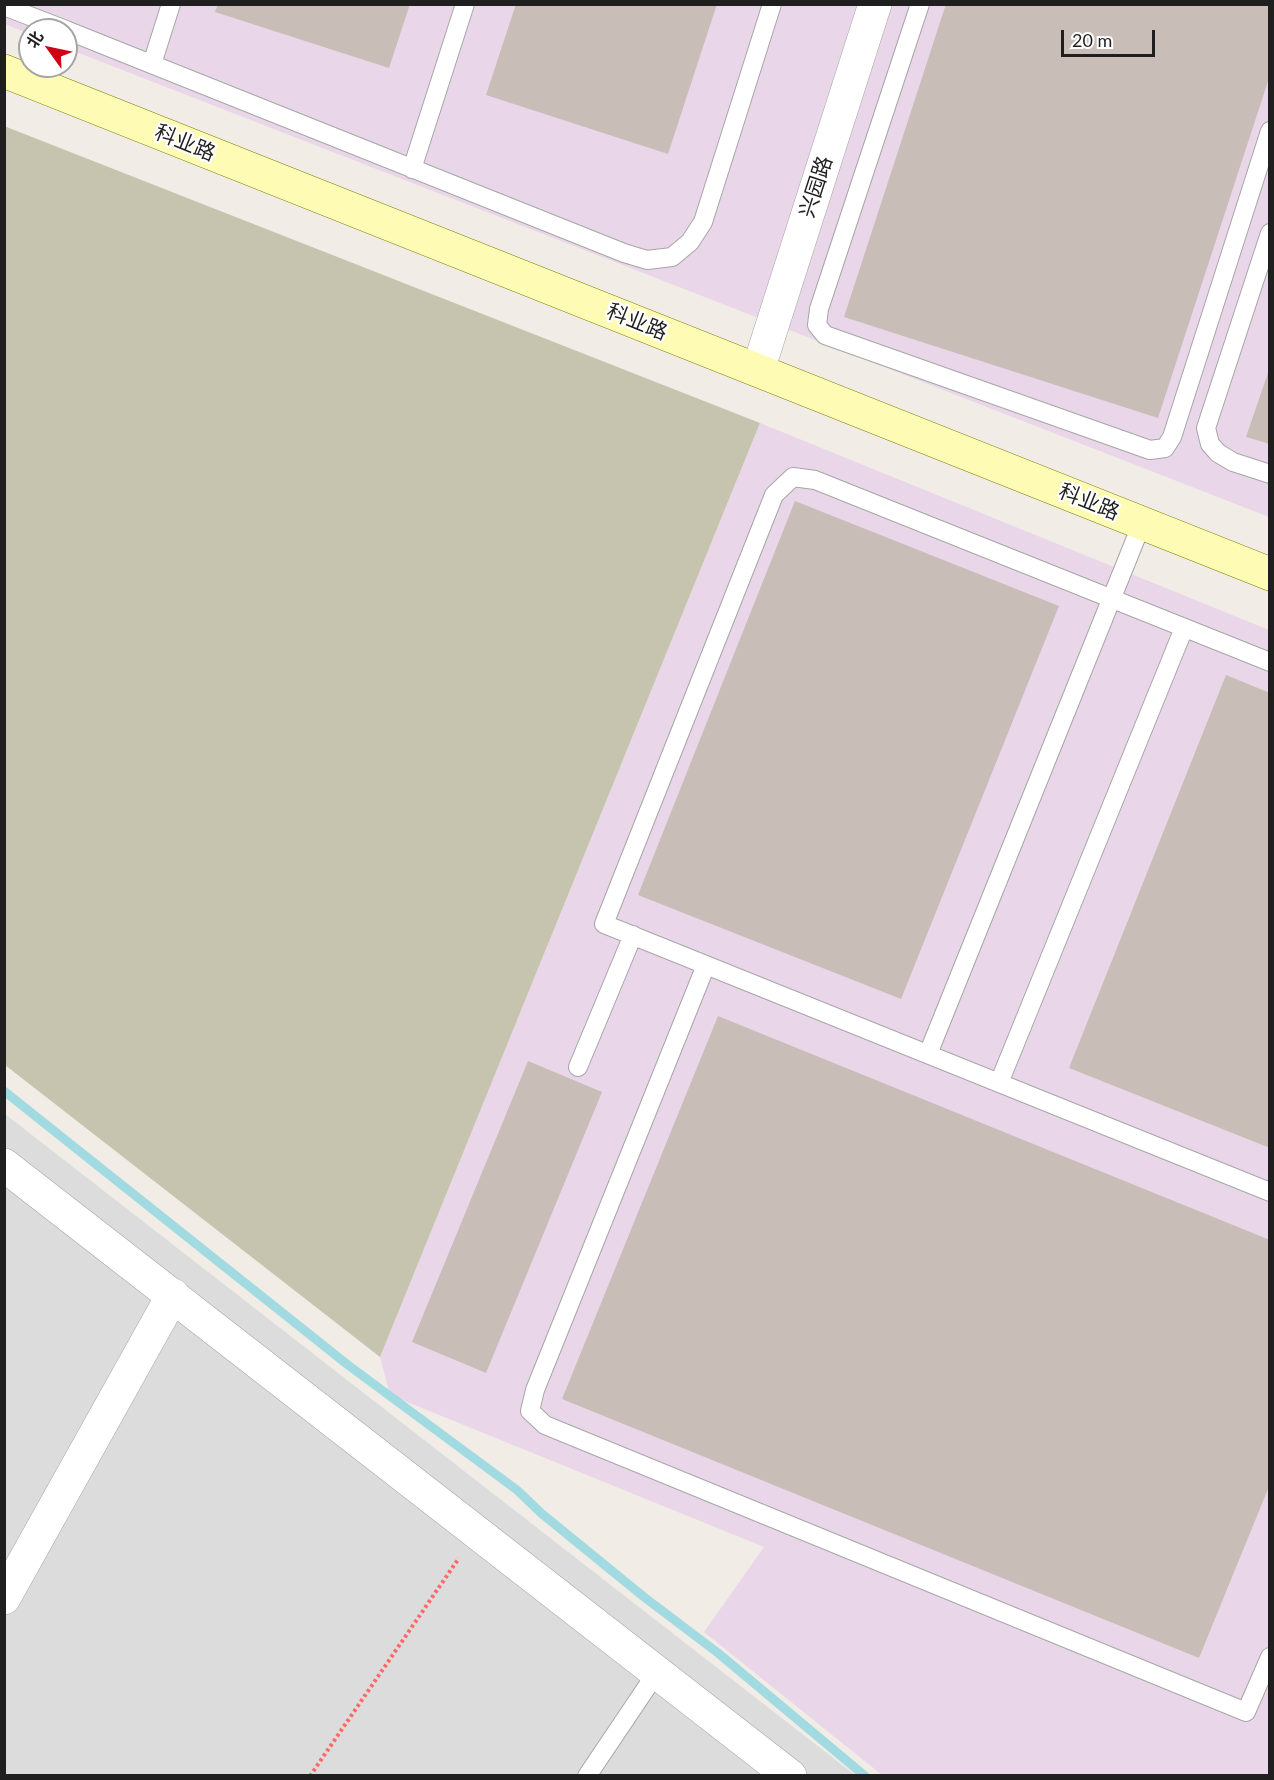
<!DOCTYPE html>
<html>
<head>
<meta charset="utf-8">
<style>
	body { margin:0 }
	#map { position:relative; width:1274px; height:1780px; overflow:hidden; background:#f1ece5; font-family:Lato,"Noto Sans SC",sans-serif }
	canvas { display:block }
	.frame { position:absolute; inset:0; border:6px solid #1f1f1f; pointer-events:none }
	.north { position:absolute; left:18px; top:18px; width:60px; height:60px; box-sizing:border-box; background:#fff; border:2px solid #a5a5a5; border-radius:50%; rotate:303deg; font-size:16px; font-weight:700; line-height:24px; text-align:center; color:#1f1f1f }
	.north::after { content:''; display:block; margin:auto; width:21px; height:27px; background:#cf0015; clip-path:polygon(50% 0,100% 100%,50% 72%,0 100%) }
	.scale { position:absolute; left:1061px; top:30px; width:94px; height:27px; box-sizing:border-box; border:3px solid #1f1f1f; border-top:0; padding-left:8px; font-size:18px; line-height:21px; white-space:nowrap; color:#1f1f1f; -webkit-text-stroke:4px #fff; paint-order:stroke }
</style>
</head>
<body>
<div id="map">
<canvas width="1274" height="1780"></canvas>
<div class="frame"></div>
<div class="north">北</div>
<div class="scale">20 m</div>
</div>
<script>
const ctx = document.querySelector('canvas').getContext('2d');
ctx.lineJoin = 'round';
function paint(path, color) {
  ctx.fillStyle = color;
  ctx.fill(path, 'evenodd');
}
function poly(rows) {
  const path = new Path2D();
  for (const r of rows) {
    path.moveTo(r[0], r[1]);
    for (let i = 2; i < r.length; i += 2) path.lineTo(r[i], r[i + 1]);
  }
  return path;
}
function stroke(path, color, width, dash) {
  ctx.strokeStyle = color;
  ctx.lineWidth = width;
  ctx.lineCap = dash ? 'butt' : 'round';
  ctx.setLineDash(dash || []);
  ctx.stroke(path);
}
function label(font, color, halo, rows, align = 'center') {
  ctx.font = font + ' Lato,"Noto Sans SC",sans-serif';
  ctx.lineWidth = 4.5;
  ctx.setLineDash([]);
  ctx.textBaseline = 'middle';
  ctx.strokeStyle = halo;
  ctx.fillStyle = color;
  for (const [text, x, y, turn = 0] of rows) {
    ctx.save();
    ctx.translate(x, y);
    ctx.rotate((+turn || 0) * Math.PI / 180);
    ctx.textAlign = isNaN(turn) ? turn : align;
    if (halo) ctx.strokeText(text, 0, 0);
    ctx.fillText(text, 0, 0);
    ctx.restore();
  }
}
paint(poly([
	[5,1114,855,1775,5,1775]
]), '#dddcdc');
paint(poly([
	[4,5,1269,5,1269,517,66,48,66,30,30,30,30,34,5,24],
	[760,423,1269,630,1269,1775,882,1775,704,1632,764,1547,390,1395,380,1357]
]), '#ead6e9');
paint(poly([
	[4,126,760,423,380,1357,5,1065]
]), '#c6c4af');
stroke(poly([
	[4,1091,348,1365,517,1490,541,1513,644,1597,718,1653,865,1776]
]), '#a2dae2', 9);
paint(poly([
	[218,4,410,4,389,68,215,12],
	[516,4,717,4,668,154,486,95],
	[946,4,1270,4,1270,75,1158,418,844,317],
	[1270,367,1270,444,1246,437],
	[795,501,1059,606,901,999,638,895],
	[1226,675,1270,693,1270,1148,1069,1068],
	[718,1016,1270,1240,1270,1484,1199,1658,562,1399],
	[528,1061,602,1092,486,1373,412,1342]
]), '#c9bdb8');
const lane = poly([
	[920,4,819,309,817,325,825,335,1150,450,1165,448,1172,437,1270,131],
	[4,6,66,30],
	[66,30,624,253,647,260,672,257,690,242,703,222,772,4],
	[152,64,171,4],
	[412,169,465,4],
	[1270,233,1206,428,1210,444,1218,453,1233,462,1270,474],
	[1270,662,815,480,793,477,774,495,604,924,1270,1192],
	[706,965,535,1390,530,1411,545,1425,1246,1712,1270,1657],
	[928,1054,1142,523],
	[578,1067,633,935],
	[999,1083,1184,628],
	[587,1776,657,1672]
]);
const street = poly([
	[758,370,875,4],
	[4,1165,790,1776],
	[4,1598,173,1295]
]);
const secondary = poly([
	[4,71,1270,574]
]);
stroke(lane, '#a6a6a6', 20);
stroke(street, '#a6a6a6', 34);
stroke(secondary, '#7c7d00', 34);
stroke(poly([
	[310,1776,459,1558]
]), '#ff6868', 4, [3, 3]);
stroke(lane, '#fff', 18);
stroke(street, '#fff', 33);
stroke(secondary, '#fefbb5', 33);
label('21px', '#1f1f1f', '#fff', [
	["科业路",185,143,22],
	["兴园路",816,187,-72],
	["科业路",637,322,22],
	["科业路",1089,502,22]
]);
</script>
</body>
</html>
